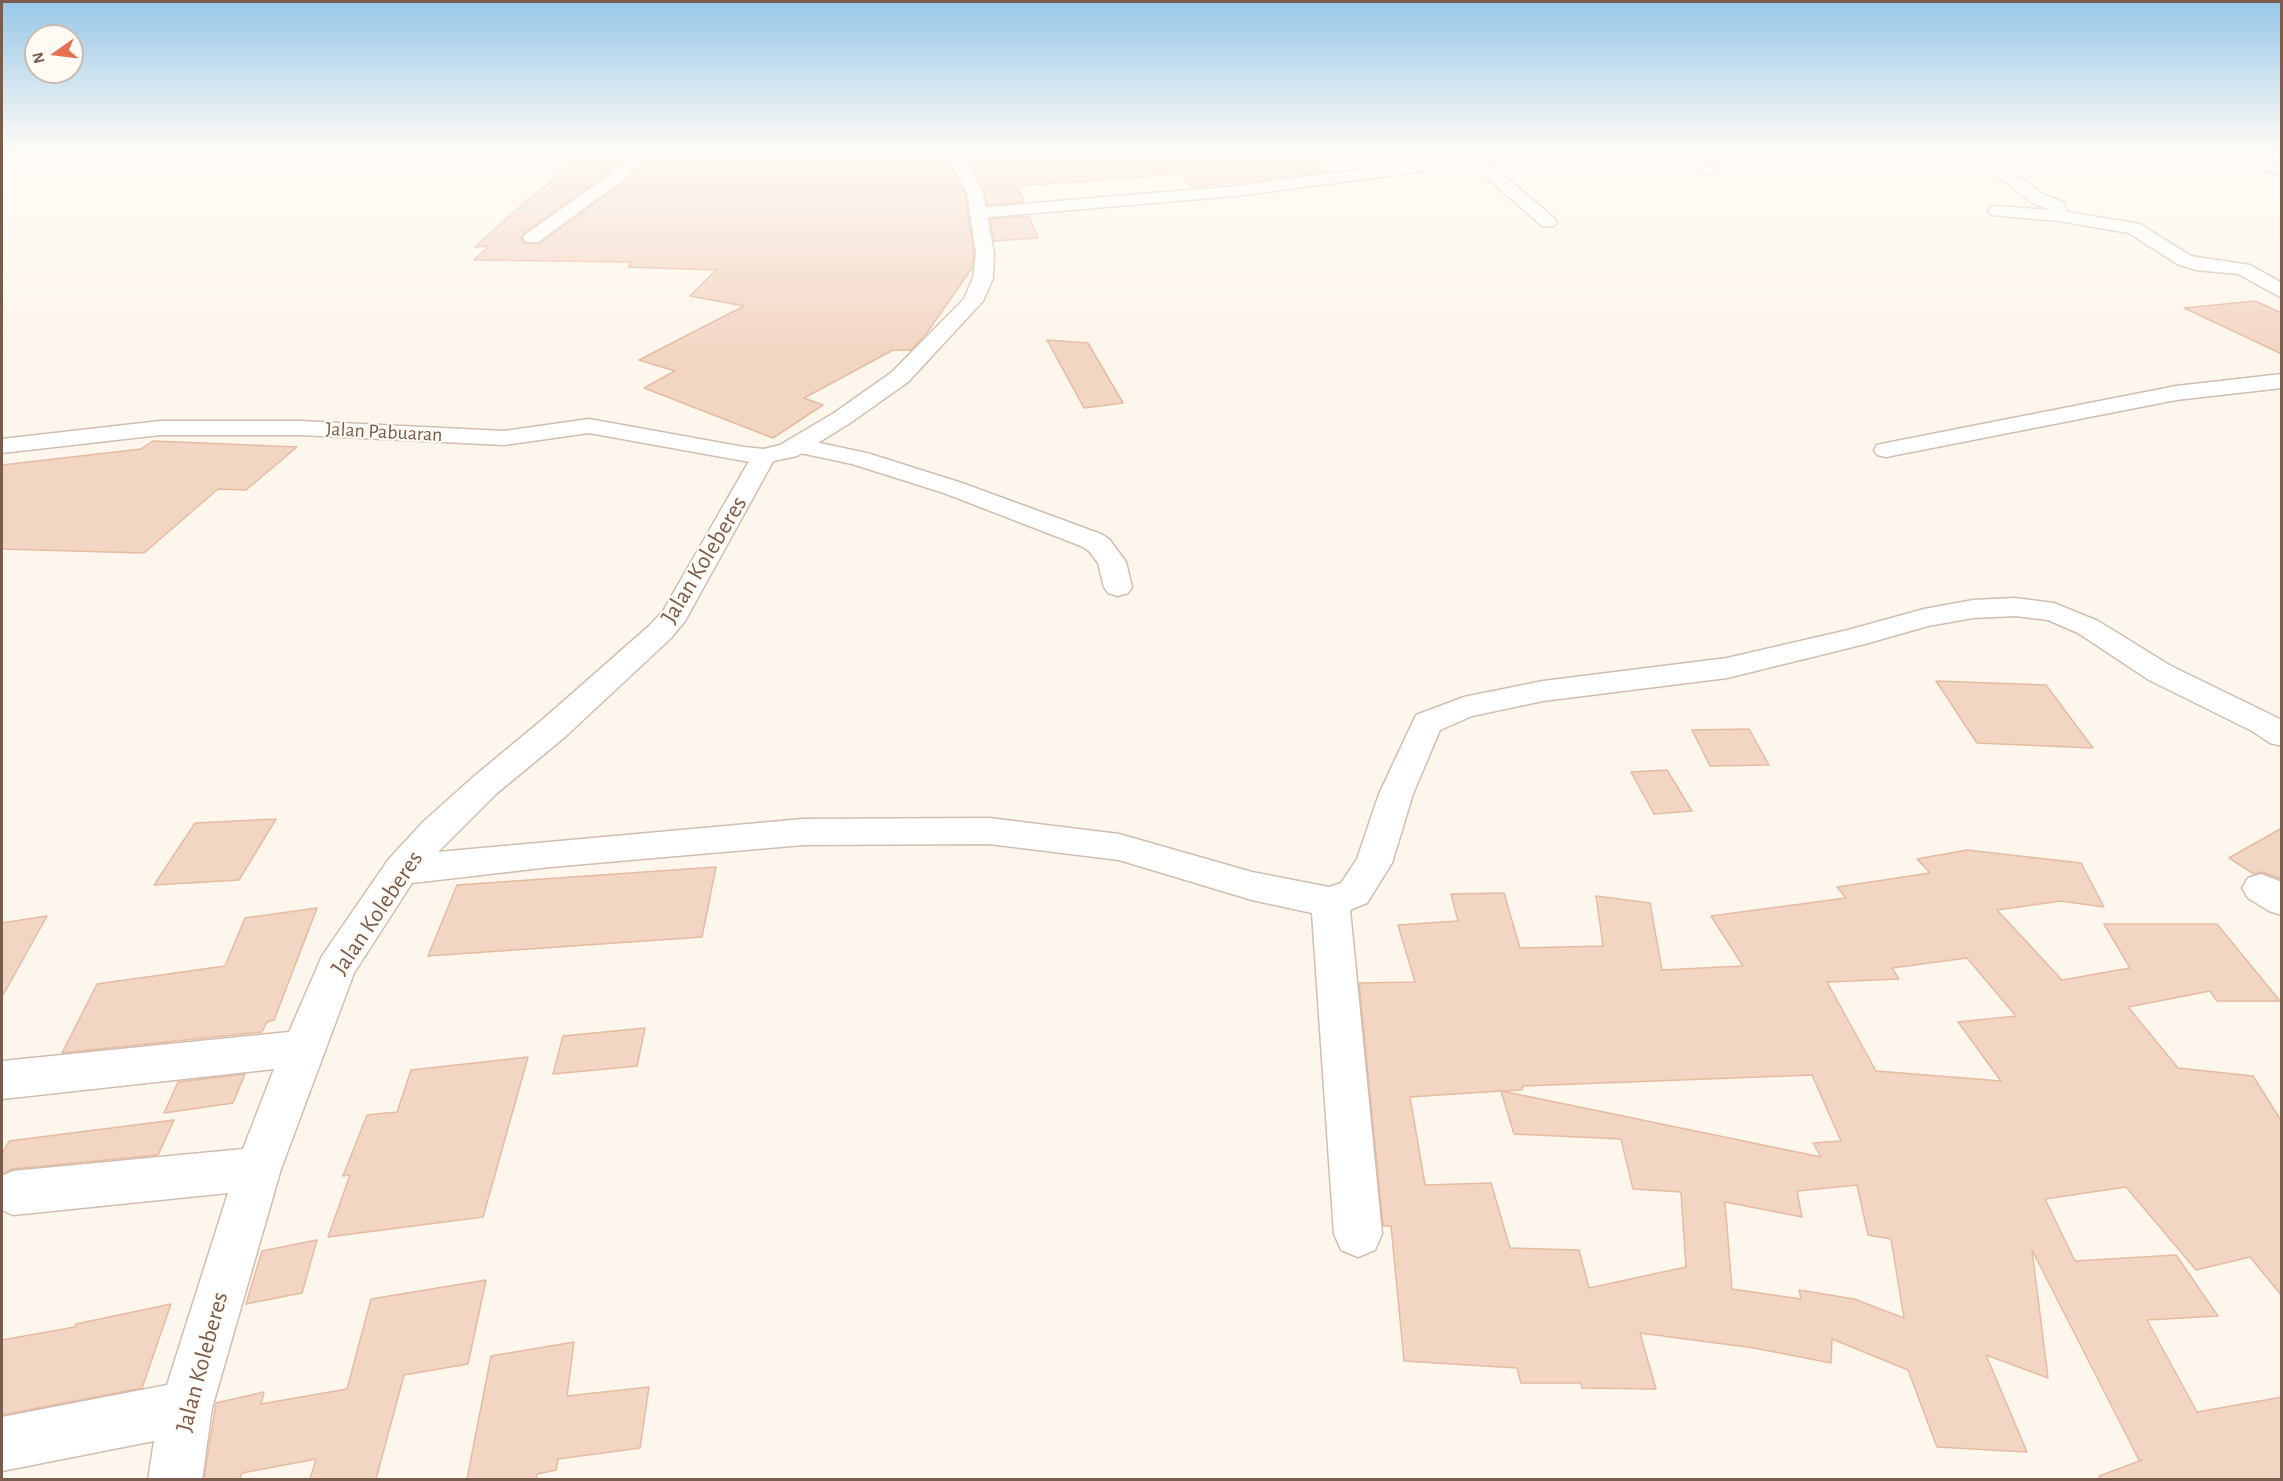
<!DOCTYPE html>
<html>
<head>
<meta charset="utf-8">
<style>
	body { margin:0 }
	#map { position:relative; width:2283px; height:1481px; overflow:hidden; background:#fdf6ec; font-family:"Alegreya Sans",sans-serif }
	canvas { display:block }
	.frame { position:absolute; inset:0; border:3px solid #7a5c4d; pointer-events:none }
	.north { position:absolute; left:24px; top:24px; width:60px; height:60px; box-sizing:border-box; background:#fffaf3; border:2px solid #cabbb1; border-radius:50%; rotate:256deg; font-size:16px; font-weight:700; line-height:24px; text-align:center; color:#7a5c4d }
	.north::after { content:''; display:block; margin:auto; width:21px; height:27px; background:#e76f51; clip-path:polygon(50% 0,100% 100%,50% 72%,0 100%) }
</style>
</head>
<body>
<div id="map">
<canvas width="2283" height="1481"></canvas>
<div class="frame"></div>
<div class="north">N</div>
</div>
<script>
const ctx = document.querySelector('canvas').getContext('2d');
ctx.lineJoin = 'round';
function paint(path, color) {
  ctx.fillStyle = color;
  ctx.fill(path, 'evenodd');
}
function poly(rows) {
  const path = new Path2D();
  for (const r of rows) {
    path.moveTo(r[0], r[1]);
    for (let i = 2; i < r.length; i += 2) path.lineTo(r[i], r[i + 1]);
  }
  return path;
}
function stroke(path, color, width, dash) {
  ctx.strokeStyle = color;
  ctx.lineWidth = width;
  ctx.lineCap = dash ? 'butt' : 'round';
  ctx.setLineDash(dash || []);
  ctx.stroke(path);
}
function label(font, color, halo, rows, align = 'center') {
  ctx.font = font + ' "Alegreya Sans",sans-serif';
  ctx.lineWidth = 4.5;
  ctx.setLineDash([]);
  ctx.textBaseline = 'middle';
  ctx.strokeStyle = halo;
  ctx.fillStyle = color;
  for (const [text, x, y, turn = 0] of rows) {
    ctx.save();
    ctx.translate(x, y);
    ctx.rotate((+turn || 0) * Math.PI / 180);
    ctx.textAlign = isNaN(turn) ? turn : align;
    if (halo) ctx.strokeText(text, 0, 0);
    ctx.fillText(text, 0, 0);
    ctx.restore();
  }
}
const building = poly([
	[767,148,942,148,965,194,974,253,972,268,926,334,911,350,893,350,804,398,823,405,773,438,644,388,675,371,639,360,744,306,690,296,716,270,628,267,633,262,474,260,489,246,475,247,526,201,582,157,627,155,611,171,525,232,521,238,524,243,539,244,625,181,645,164,652,153,684,151,682,158,761,154,767,148],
	[963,148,1196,148,1197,154,1303,148,1328,172,1192,187,1180,174,1018,186,1024,202,987,205,985,192,963,148],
	[1029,216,1038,238,994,241,990,219,1029,216],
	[2255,301,2282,313,2282,354,2184,308,2255,301],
	[1047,340,1088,343,1123,403,1084,408,1047,340],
	[153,441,297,447,246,490,218,489,144,553,2,549,2,465,141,449,153,441],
	[1936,681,2046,685,2093,748,1977,743,1936,681],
	[1749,729,1769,765,1710,766,1692,730,1749,729],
	[1667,770,1692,811,1654,814,1631,772,1667,770],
	[276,819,239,880,154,885,195,823,276,819],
	[2282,828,2282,879,2262,872,2254,874,2229,858,2282,828],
	[1967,850,2081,863,2104,907,2061,901,1997,910,2062,980,2130,968,2104,924,2217,924,2280,1001,2217,1001,2210,991,2128,1007,2178,1068,2253,1076,2282,1122,2282,1296,2250,1257,2196,1270,2126,1187,2045,1199,2075,1261,2176,1255,2218,1316,2147,1320,2197,1412,2282,1397,2282,1479,2100,1479,2099,1476,2142,1460,2139,1460,2032,1250,2048,1378,1986,1355,2027,1452,1937,1447,1908,1370,1832,1339,1831,1363,1754,1348,1640,1333,1656,1389,1582,1388,1581,1383,1521,1383,1517,1368,1404,1361,1391,1226,1383,1226,1359,983,1415,982,1398,925,1458,921,1451,894,1504,893,1520,948,1603,946,1596,896,1650,903,1662,970,1743,966,1711,916,1846,898,1837,887,1930,873,1917,859,1967,850],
	[1967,958,2016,1016,1958,1022,2001,1081,1876,1071,1827,982,1899,979,1892,968,1967,958],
	[1812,1075,1841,1141,1813,1143,1821,1157,1502,1091,1522,1090,1523,1086,1812,1075],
	[1501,1091,1514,1134,1621,1139,1633,1189,1681,1192,1686,1267,1589,1288,1579,1250,1510,1248,1491,1183,1425,1185,1410,1097,1501,1091],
	[1857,1185,1868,1235,1891,1239,1904,1318,1854,1299,1799,1290,1801,1299,1732,1289,1725,1202,1802,1217,1797,1191,1857,1185],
	[716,867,702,937,428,956,457,885,716,867],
	[317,908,274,1020,267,1022,262,1032,62,1053,97,984,225,966,245,918,317,908],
	[47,916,2,997,2,923,47,916],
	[645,1028,637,1066,553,1074,563,1036,645,1028],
	[528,1057,483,1217,328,1237,350,1175,343,1176,367,1115,397,1112,411,1070,528,1057],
	[245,1074,233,1103,164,1113,178,1082,245,1074],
	[174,1120,158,1155,13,1169,2,1174,2,1154,9,1141,174,1120],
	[317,1240,302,1293,246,1304,262,1251,317,1240],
	[486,1280,468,1364,404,1375,376,1479,310,1479,316,1459,242,1473,240,1479,204,1479,216,1403,264,1392,261,1404,347,1389,371,1299,486,1280],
	[171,1304,142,1388,2,1415,2,1340,75,1327,76,1324,171,1304],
	[574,1342,567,1396,649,1387,640,1448,558,1459,556,1470,537,1474,536,1479,467,1479,491,1356,574,1342]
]);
paint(building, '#f3d5c3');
stroke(building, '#e6bba3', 1.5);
const minor = poly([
	[637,148,653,148,643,162,624,179,538,242,526,242,523,238,526,234,612,173,637,148],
	[1664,148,1683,148,1719,171,1717,174,1705,174,1664,148],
	[1962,148,1980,148,2043,194,2063,202,2067,212,2140,224,2191,256,2250,265,2282,283,2282,298,2238,274,2196,270,2177,264,2129,233,2059,221,1991,215,1988,211,1991,207,1997,206,2049,210,2031,202,1962,148],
	[1466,156,1486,160,1554,218,1557,222,1554,226,1542,226,1475,167,1466,166,1235,196,978,218,972,217,969,213,972,209,978,208,1235,186,1466,156],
	[2282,374,2282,388,2176,400,1886,457,1877,455,1874,450,1877,445,1886,443,2176,386,2282,374],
	[800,439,867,453,962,483,1101,534,1109,539,1126,562,1132,587,1128,593,1118,596,1108,593,1104,587,1098,563,1089,551,1081,546,944,493,852,464,791,451,788,446,791,441,800,439],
	[764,449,773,451,776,456,685,621,671,638,566,736,496,794,438,852,803,819,989,818,1119,834,1252,872,1329,887,1341,883,1357,859,1379,794,1416,715,1464,697,1543,681,1727,658,1848,630,1924,609,1973,600,2015,598,2054,603,2098,621,2171,666,2282,720,2282,746,2270,743,2252,731,2149,680,2078,633,2048,620,2015,616,1973,618,1928,626,1865,644,1727,678,1543,701,1472,716,1440,730,1413,794,1392,863,1367,903,1350,910,1382,1234,1375,1250,1358,1257,1341,1250,1334,1234,1312,913,1252,900,1119,860,989,844,803,845,550,867,412,883,354,973,281,1169,212,1408,202,1480,148,1480,154,1441,2,1471,2,1417,167,1385,228,1193,13,1215,2,1210,2,1176,13,1171,243,1149,274,1069,2,1099,2,1061,289,1032,322,956,388,860,423,822,472,778,542,720,649,626,663,611,752,456,755,451,764,449],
	[2261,874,2282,882,2282,915,2269,911,2248,898,2242,888,2248,878,2261,874]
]);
const tertiary = poly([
	[944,148,960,148,983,193,994,253,993,278,983,301,908,382,850,423,797,456,764,463,744,461,589,433,504,445,300,435,160,435,2,453,2,439,160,421,300,421,504,431,589,419,744,447,764,449,780,445,834,413,892,372,964,299,973,278,976,253,967,193,944,148]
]);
const secondary = poly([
	[2174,148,2204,148,2282,165,2282,175,2176,151,2174,148]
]);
stroke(minor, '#d1beb0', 3);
stroke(tertiary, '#d1beb0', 3);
stroke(secondary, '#d6c0b0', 3);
paint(minor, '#fff');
paint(tertiary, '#fff');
paint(secondary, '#fff');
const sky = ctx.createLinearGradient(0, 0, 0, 355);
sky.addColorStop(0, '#97c7e8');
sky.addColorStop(0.42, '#fefbf6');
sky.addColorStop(1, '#fefbf600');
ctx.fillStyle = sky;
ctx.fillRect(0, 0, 2283, 355);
label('20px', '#7a5c4d', '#fffaf3', [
	["Jalan Pabuaran",384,432,3]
]);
label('24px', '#7a5c4d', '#fffaf3', [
	["Jalan Koleberes",704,560,-59],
	["Jalan Koleberes",377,913,-56],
	["Jalan Koleberes",202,1362,-75]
]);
</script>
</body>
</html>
